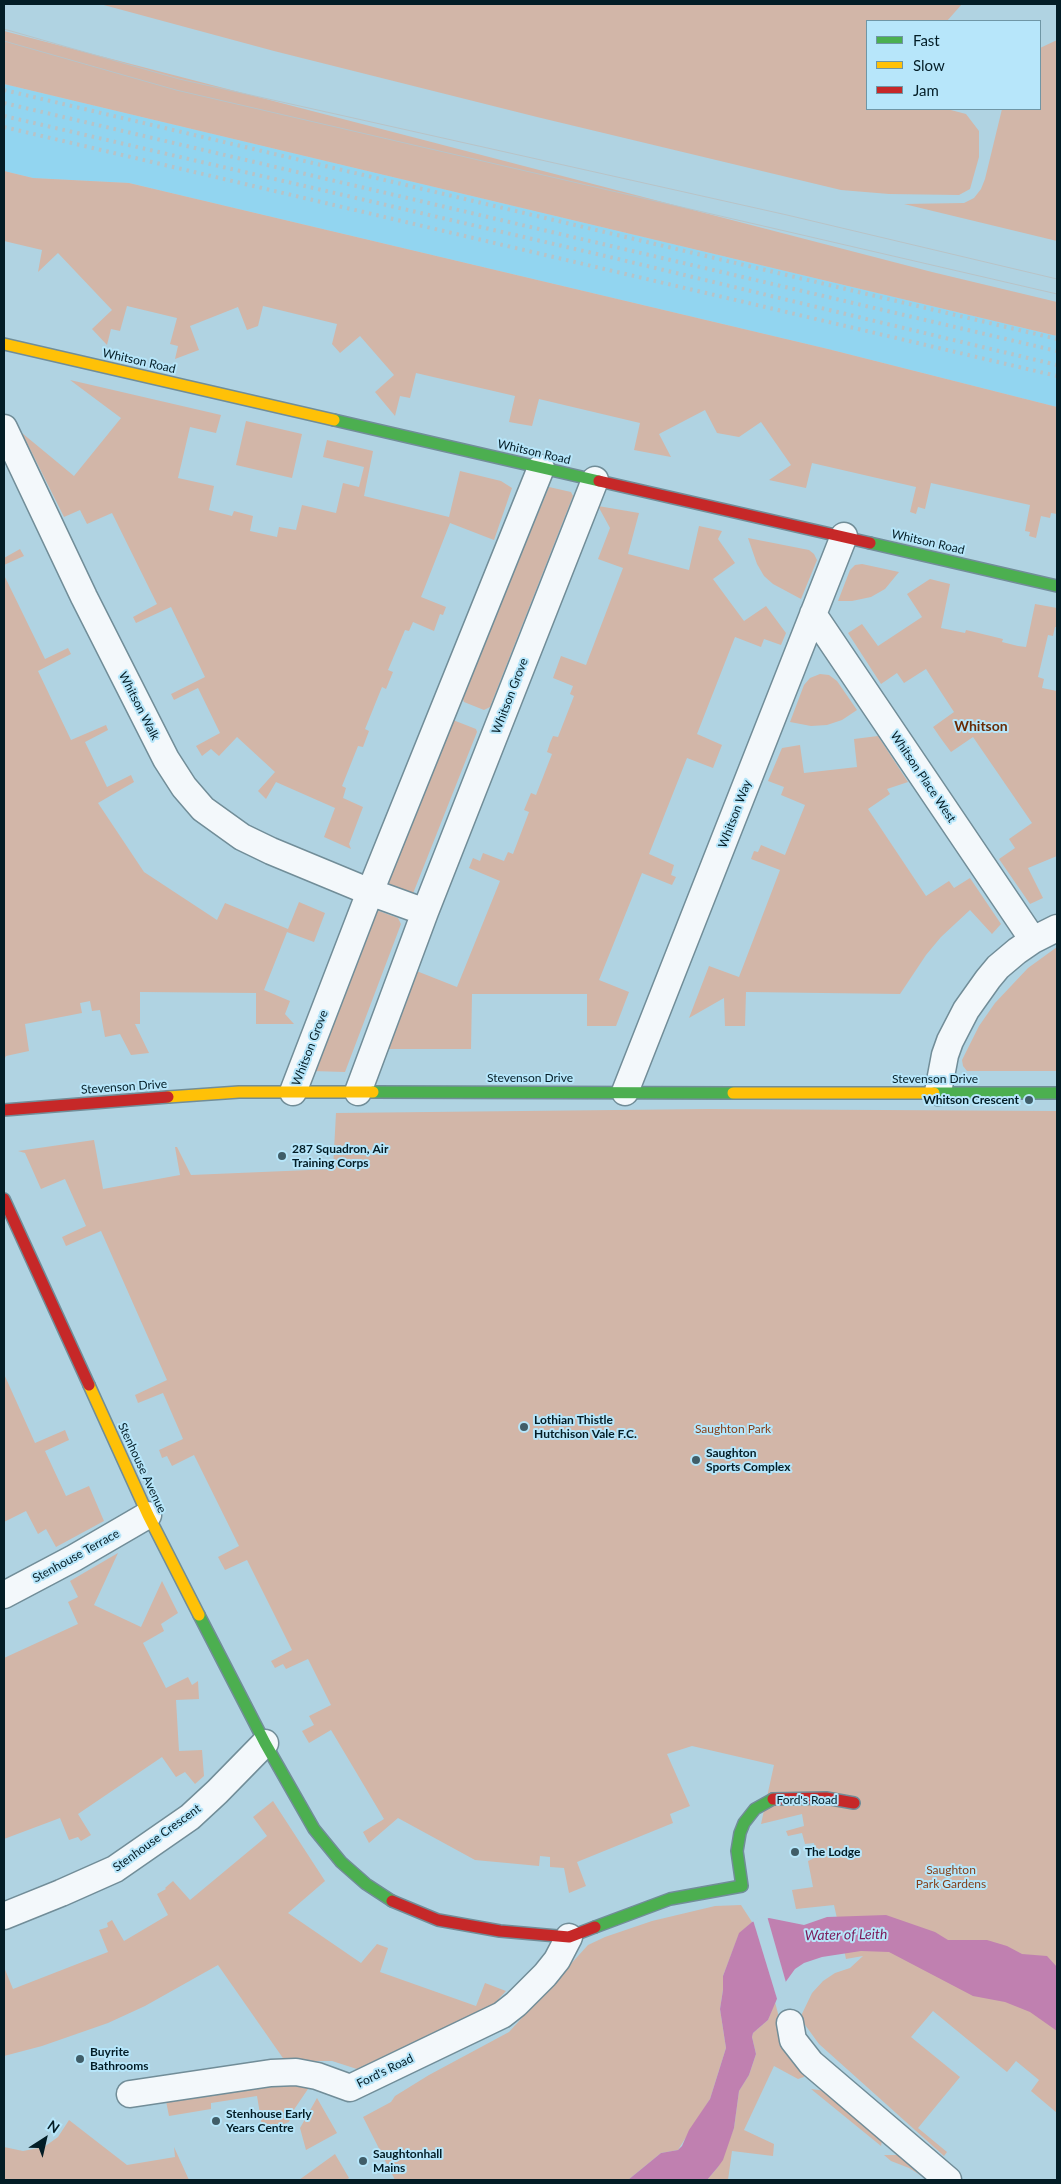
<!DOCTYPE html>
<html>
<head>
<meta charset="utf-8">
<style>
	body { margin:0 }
	#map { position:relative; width:1061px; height:2184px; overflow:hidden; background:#b0d3e2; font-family:Lato,sans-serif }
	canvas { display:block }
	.frame { position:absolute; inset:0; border:5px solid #031d26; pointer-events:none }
	.legend { position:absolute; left:866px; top:20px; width:175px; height:90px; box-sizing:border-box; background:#b7e6fa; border:1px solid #6f96a5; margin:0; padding:6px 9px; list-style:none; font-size:15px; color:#031d26 }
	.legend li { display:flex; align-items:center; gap:10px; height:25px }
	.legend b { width:25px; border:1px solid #6f96a5 }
	.north { position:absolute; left:20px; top:2114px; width:50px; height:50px; -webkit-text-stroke:4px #b7e6fa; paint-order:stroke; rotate:35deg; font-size:14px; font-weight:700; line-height:20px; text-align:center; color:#031d26 }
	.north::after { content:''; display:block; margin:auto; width:18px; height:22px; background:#031d26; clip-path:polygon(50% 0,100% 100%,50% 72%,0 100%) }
</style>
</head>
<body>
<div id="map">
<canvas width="1061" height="2184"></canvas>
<div class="frame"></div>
<ul class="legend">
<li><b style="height:6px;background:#4caf50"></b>Fast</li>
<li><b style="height:6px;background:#ffc107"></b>Slow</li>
<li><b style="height:6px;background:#c62828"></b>Jam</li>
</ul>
<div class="north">N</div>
</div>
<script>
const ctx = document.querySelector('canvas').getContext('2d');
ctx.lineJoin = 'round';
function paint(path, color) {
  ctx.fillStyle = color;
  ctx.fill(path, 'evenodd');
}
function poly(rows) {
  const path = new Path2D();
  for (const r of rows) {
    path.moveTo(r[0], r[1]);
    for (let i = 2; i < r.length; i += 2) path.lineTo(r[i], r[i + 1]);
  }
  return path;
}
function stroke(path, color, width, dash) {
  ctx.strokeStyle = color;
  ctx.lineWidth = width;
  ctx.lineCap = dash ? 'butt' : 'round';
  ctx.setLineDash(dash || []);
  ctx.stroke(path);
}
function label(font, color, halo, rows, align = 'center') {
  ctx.font = font + ' Lato,sans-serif';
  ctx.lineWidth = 4;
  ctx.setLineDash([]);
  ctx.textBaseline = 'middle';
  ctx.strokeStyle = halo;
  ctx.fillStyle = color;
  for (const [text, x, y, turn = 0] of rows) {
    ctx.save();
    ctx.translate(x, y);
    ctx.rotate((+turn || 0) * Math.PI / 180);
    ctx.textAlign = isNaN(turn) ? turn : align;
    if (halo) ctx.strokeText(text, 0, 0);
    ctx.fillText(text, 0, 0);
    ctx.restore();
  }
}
paint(poly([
	[4,84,1057,336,1057,407,828,349,129,183,33,178,4,171]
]), '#92d5f0');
paint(poly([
	[100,4,962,4,947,21,867,21,867,109,947,109,966,114,979,131,979,157,970,189,959,195,889,194,841,190,537,117,274,51],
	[4,31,932,272,1057,302,1057,336,4,84],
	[1057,40,1057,241,904,204,964,203,974,198,981,189,985,179,1002,109,1040,109,1040,48],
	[4,171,33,178,129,183,828,349,1057,407,1057,514,1051,513,1050,518,1041,516,1036,538,1029,536,1030,532,1025,531,1030,505,931,483,925,509,918,507,916,514,910,512,916,487,812,463,806,488,769,480,791,465,761,422,739,437,717,433,705,410,659,434,671,457,634,450,640,423,539,399,532,426,520,424,509,422,515,396,416,373,410,398,400,396,395,416,375,392,394,375,360,336,340,353,332,344,337,324,263,306,258,326,247,330,238,307,190,326,199,350,175,359,178,346,170,344,177,318,127,306,120,331,111,329,107,345,92,329,112,310,58,253,38,272,42,250,4,241],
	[70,380,221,415,216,433,190,427,178,478,214,486,209,510,232,516,234,511,253,516,250,531,277,537,279,527,296,530,302,505,336,513,343,483,359,487,364,467,323,457,327,440,373,451,364,496,449,517,460,471,501,481,512,488,494,540,450,523,421,597,446,607,443,615,440,614,434,631,413,622,409,631,405,630,388,670,393,672,386,689,382,687,365,729,369,731,363,747,358,746,342,786,346,788,343,798,363,807,349,844,351,849,324,837,335,808,276,782,266,799,258,791,275,772,237,737,219,756,211,749,202,756,196,746,220,733,198,688,174,700,171,694,205,677,171,607,136,623,133,617,157,604,112,513,87,524,80,510,64,517,22,433,74,476,121,418],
	[246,421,302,434,292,478,236,465],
	[549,487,571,492,573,496,490,707,484,710,464,702,462,697],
	[598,506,639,513,628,554,689,570,699,526,722,531,718,539,735,563,713,579,744,621,766,606,786,633,781,645,764,639,761,647,735,637,697,734,722,745,713,768,687,758,649,854,674,865,671,875,676,877,672,885,642,873,599,980,629,992,616,1026,587,1026,587,994,472,994,471,1049,384,1049,414,970,457,987,500,881,469,868,473,858,480,861,483,853,504,861,508,852,513,854,529,812,524,810,531,793,536,795,552,754,547,752,550,743,553,736,558,737,574,696,570,694,573,686,553,678,561,656,586,665,623,568,598,559,610,528],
	[748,538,809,550,814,554,817,560,801,599,773,584,764,576,757,564],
	[20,549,24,556,4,565,4,558],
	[862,564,899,572,885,589,871,597,852,601,838,601,850,570,855,565],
	[4,575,45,659,68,648,71,654,38,671,71,740,106,725,108,730,85,742,107,787,131,775,134,782,98,803,144,872,217,920,225,903,288,929,299,902,325,913,314,942,287,932,264,990,290,1001,285,1014,294,1024,256,1024,256,993,140,992,140,1024,135,1024,149,1053,131,1055,120,1034,105,1037,100,1010,92,1011,90,1001,80,1003,82,1013,25,1024,29,1051,6,1056,4,1060],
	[930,579,950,584,941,628,965,633,966,630,1003,639,1002,642,1018,646,1026,647,1035,604,1057,608,1057,627,1055,627,1053,636,1048,635,1038,677,1044,679,1042,688,1057,691,1057,856,1028,868,1043,898,1030,904,999,859,1015,848,1009,839,1032,823,973,737,951,752,942,740,933,727,954,712,926,669,904,683,897,673,881,684,848,633,862,624,878,646,922,617,907,594],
	[820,674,829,675,837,681,857,710,842,720,827,725,811,726,790,722,804,685,810,678],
	[453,720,476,729,477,732,412,896,385,884],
	[878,736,908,782,887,789,890,794,868,809,926,896,949,881,954,888,970,878,1001,924,992,934,970,910,941,937,926,955,900,994,746,992,745,1026,725,1026,724,998,689,1018,709,966,739,977,780,870,751,859,754,851,758,852,761,845,785,855,805,805,781,795,784,787,768,781,782,748,800,745,804,773,857,767,854,739],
	[379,911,398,918,401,924,345,1072,312,1071,375,912],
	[1057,947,1057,1071,967,1071,963,1066,962,1060,979,1026,995,1003,1028,968],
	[708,1109,1057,1111,1057,2113,1031,2091,1039,2080,1016,2061,1007,2072,933,2011,911,2037,960,2077,918,2128,947,2152,944,2156,819,2044,800,2018,812,1993,823,1981,835,1973,850,1968,863,1956,846,1959,834,1905,796,1909,792,1890,813,1887,808,1861,817,1857,814,1843,805,1844,802,1833,788,1836,786,1831,804,1826,802,1814,761,1824,774,1765,692,1746,667,1754,690,1806,670,1814,673,1823,577,1862,586,1886,569,1893,564,1868,550,1867,550,1857,540,1856,539,1866,475,1860,398,1818,369,1843,363,1832,384,1819,331,1730,309,1743,302,1731,314,1725,309,1716,331,1705,308,1659,286,1669,283,1664,275,1668,271,1661,292,1650,247,1560,225,1570,218,1557,239,1546,194,1455,172,1466,167,1456,162,1458,159,1450,183,1439,163,1393,138,1403,135,1395,167,1380,101,1231,66,1246,62,1237,86,1226,65,1179,41,1189,25,1153,18,1151,94,1140,103,1189,180,1175,175,1147,177,1147,191,1175,333,1169,336,1113],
	[4,1374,35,1443,65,1430,69,1440,45,1451,66,1496,89,1486,104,1521,56,1547,46,1529,38,1534,26,1511,4,1522],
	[118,1553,94,1605,141,1627,162,1581,178,1613,161,1624,164,1631,143,1643,166,1688,188,1677,192,1685,198,1681,199,1699,176,1700,179,1751,202,1750,204,1776,195,1784,185,1772,176,1777,162,1757,78,1814,91,1835,81,1841,78,1837,69,1840,60,1818,4,1839,4,1658,78,1624,68,1602,78,1597,70,1581],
	[273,1801,325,1881,288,1913,361,1963,377,1944,388,1948,380,1972,476,2006,485,1983,506,1991,494,2004,480,2012,357,2069,332,2061,285,2061,218,1965,145,2006,108,2023,42,2046,4,2056,4,1967,13,1989,108,1952,99,1930,108,1927,107,1923,112,1920,124,1941,168,1915,157,1894,166,1889,165,1888,173,1881,190,1900,267,1836,253,1817],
	[741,1905,752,1922,739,1934,723,1976,723,1990,720,2009,726,2048,710,2099,678,2150,661,2153,628,2180,395,2180,363,2117,391,2102,395,2096,429,2075,509,2032,588,1945,605,1937,652,1921,715,1906],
	[775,2002,781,2025,778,2035,805,2073,804,2077,798,2079,774,2066,744,2130,774,2144,773,2156,732,2151,728,2180,707,2180,718,2167,734,2128,739,2091,749,2075,756,2054,752,2037,753,2033,768,2020],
	[270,2082,305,2084,308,2089,293,2111,289,2122,263,2132,257,2096,211,2103,211,2109,169,2116,166,2101],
	[811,2089,826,2091,882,2141,881,2146],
	[317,2098,337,2133,306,2150,300,2128],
	[69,2120,127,2165,175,2157,174,2147,189,2180,4,2180,4,2147,23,2151,44,2147,58,2137],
	[335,2154,349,2178,346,2180,299,2180],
	[884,2155,901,2155,928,2180,909,2168,891,2161]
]), '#d2b6a8');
paint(poly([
	[886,1915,935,1932,948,1940,987,1940,1007,1946,1022,1954,1047,1956,1057,1967,1057,2031,1030,2012,1005,2002,973,1996,889,1952,861,1951,822,1957,804,1963,795,1969,782,1987,768,2020,753,2033,752,2037,756,2054,749,2075,739,2091,734,2128,723,2160,718,2167,707,2180,628,2180,661,2153,678,2150,682,2146,689,2130,710,2099,726,2048,720,2009,723,1990,723,1976,739,1933,752,1922,769,1918,804,1925,827,1917]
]), '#c080b0');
paint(poly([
	[767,1916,787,1986,778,2002,753,1920]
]), '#b0d3e2');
const street = poly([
	[4,428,84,597,166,759,184,787,203,809,242,837,271,851,370,892,425,912],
	[813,614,1033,940],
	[293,1092,370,892,541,468],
	[358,1092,425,912,595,480],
	[625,1092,844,536],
	[938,1092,945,1055,950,1041,966,1010,988,979,998,967,1017,951,1033,940,1057,928],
	[4,1595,74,1558,148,1515],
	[4,1916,61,1893,115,1869,190,1817,217,1792,265,1743],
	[790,2023,793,2040,811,2063,948,2180],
	[130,2094,271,2073,296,2072,317,2076,350,2088,502,2015,516,2004,545,1975,557,1960,569,1937]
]);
const fast = poly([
	[334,420,599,481],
	[870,543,1057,586],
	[373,1092,733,1093],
	[934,1093,1057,1093],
	[199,1615,265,1743,314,1829,341,1862,366,1884,392,1901],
	[595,1927,670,1899,742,1886,737,1851,740,1833,744,1823,755,1809,773,1799]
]);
const slow = poly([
	[4,344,334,420],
	[733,1093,934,1093],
	[168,1097,239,1092,373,1092],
	[89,1385,148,1515,199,1615]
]);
const jam = poly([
	[599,481,870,543],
	[4,1110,168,1097],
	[4,1199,89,1385],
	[773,1799,826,1798,854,1803],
	[392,1901,438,1920,500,1931,569,1937,595,1927]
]);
stroke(street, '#718d98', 29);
stroke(fast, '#718d98', 14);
stroke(slow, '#718d98', 14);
stroke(jam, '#718d98', 14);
stroke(street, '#f3f8fb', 26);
stroke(fast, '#4caf50', 11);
stroke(slow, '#ffc107', 11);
stroke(jam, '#c62828', 11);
stroke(poly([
	[4,29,179,79,787,215,1057,279],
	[4,41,176,90,1057,294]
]), '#b8c3c7', 1);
stroke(poly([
	[4,90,1057,339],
	[4,103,1057,351],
	[4,116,614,258,1057,365],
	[4,127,1057,376]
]), '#b8c3c7', 4, [2.5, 5]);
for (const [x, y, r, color] of [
	[1029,1100,5,"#405d68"],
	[282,1156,5,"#405d68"],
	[524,1427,5,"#405d68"],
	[696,1460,5,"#405d68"],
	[795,1852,5,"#405d68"],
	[80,2059,5,"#405d68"],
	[216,2121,5,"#405d68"],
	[363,2161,5,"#405d68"]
]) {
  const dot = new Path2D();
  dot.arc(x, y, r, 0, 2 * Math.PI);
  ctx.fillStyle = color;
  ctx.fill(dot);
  stroke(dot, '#b7e6fa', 2);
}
label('12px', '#031d26', '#b7e6fa', [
	["Whitson Road",139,361,13],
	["Whitson Road",534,452,13],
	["Whitson Road",928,542,13],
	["Whitson Grove",510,696,-69],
	["Whitson Walk",139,706,63],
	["Whitson Place West",923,777,56],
	["Whitson Way",735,814,-69],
	["Whitson Grove",310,1048,-69],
	["Stevenson Drive",530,1078],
	["Stevenson Drive",935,1079],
	["Stevenson Drive",124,1087,-4],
	["Stenhouse Avenue",142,1468,65],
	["Stenhouse Terrace",76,1556,-29],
	["Ford's Road",807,1800],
	["Stenhouse Crescent",157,1838,-36],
	["Ford's Road",385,2071,-26]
]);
label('bold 12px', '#031d26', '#b7e6fa', [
	["Whitson Crescent",1019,1100,"right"],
	["287 Squadron, Air",292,1149],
	["Training Corps",292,1163],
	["Lothian Thistle",534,1420],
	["Hutchison Vale F.C.",534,1434],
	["Saughton",706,1453],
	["Sports Complex",706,1467],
	["The Lodge",805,1852],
	["Buyrite",90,2052],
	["Bathrooms",90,2066],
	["Stenhouse Early",226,2114],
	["Years Centre",226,2128],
	["Saughtonhall",373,2154],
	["Mains",373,2168]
], 'left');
label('12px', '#863f18', '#b7e6fa', [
	["Saughton Park",733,1429],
	["Saughton",951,1870],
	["Park Gardens",951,1884]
]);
label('bold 14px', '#692b05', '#b7e6fa', [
	["Whitson",981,726]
]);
label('italic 14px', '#7c1a59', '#b7e6fa', [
	["Water of Leith",846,1935,-1]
]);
</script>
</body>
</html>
